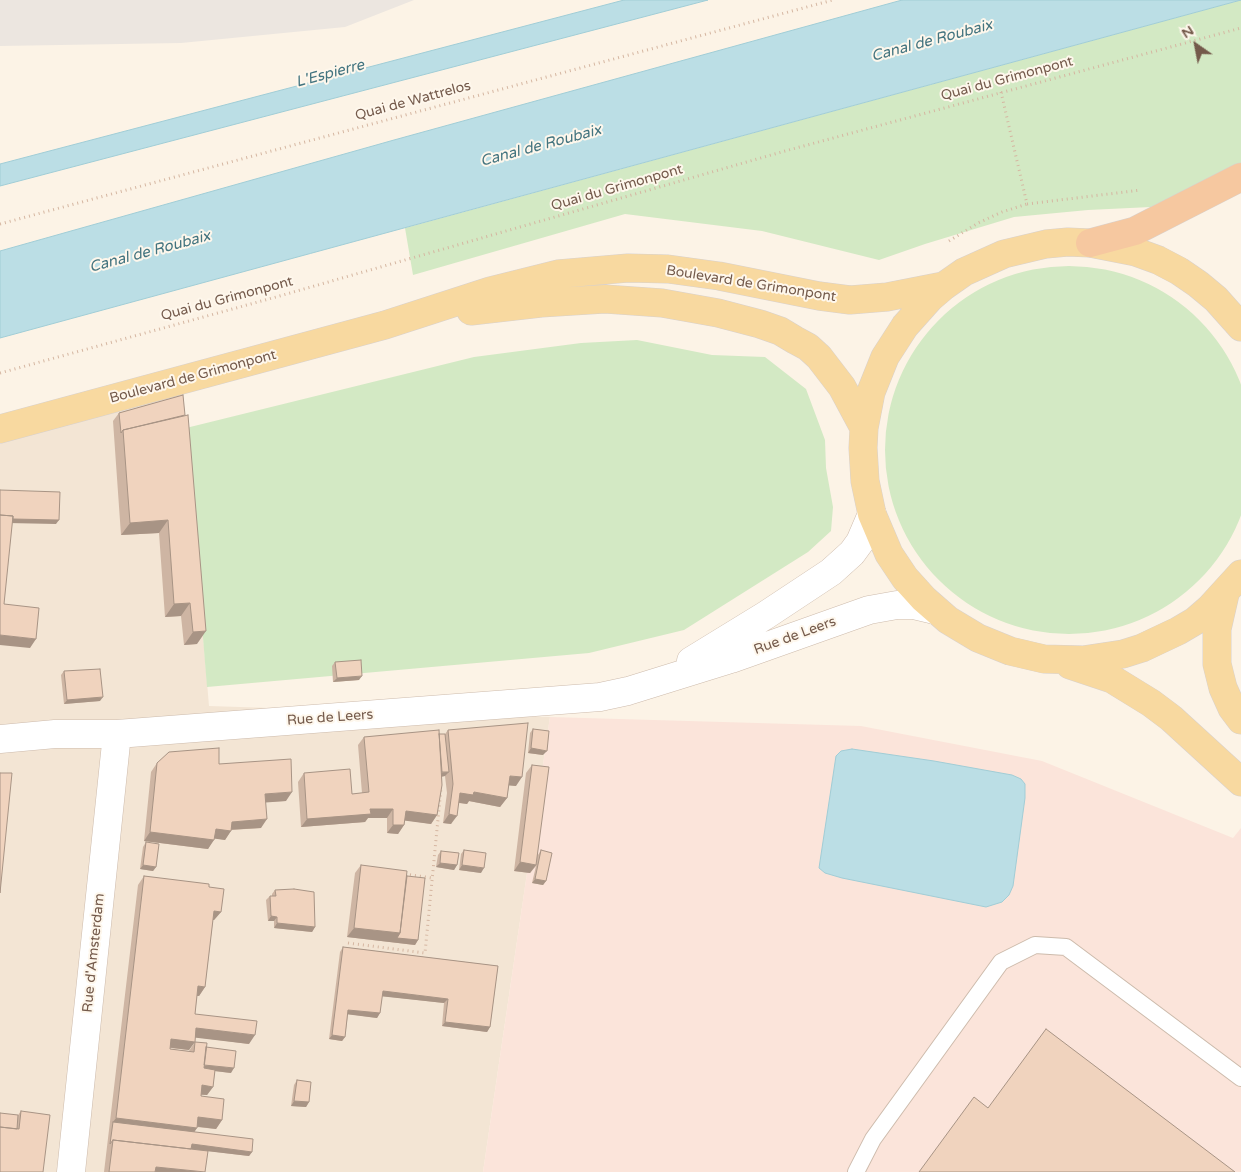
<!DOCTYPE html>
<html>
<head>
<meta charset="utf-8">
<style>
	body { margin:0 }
	#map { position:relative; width:1241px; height:1172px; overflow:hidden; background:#fcf3e6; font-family:"Varela Round",sans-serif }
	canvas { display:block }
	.north { position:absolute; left:1171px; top:20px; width:50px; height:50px; -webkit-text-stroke:4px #fef7ec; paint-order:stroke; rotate:327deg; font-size:14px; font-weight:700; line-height:20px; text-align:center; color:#745a4b }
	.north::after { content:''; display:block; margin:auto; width:18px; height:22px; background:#745a4b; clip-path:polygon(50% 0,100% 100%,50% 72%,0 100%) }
</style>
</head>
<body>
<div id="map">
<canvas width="1241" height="1172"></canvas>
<div class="north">N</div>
</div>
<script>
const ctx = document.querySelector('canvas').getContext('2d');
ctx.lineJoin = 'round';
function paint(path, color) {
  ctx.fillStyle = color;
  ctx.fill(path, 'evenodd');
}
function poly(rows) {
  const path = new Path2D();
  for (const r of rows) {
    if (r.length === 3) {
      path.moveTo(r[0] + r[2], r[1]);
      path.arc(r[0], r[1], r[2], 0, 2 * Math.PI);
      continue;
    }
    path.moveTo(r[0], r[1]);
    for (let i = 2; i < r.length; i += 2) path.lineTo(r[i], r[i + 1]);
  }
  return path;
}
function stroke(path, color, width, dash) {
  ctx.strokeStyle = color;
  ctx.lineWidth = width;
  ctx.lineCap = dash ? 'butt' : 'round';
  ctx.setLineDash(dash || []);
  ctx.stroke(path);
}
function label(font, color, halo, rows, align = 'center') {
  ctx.font = font + ' "Varela Round",sans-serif';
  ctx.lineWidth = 4;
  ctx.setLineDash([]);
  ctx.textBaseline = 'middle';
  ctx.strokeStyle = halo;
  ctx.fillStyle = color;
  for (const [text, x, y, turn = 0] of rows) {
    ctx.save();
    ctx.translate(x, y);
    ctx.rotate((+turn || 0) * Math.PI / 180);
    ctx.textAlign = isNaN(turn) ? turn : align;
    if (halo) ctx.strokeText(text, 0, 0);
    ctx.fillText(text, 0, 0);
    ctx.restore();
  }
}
paint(poly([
	[182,388,209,706,550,717,483,1172,0,1172,0,437]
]), '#f3e5d4');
paint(poly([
	[550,717,861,726,1042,761,1233,838,1241,828,1241,1172,483,1172]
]), '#fbe4da');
paint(poly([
	[0,0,414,0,345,27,181,43,0,46]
]), '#ece6e0');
paint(poly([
	[1241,0,1241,163,1151,207,1088,210,1014,217,925,244,879,260,762,231,625,214,413,275,405,228],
	[1069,450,184],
	[637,340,712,355,765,357,806,389,825,440,826,468,833,507,831,531,808,552,684,630,589,653,207,687,186,428,474,357,581,343]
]), '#d3e9c4');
const water = poly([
	[624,0,708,0,0,186,0,164,624,0],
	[902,0,1241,0,0,338,0,251,394,140,902,0],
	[852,749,934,761,1012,775,1021,779,1025,784,1025,798,1013,886,1009,895,1002,902,986,907,842,878,825,873,819,868,836,756,841,751,852,749]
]);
paint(water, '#bbdee5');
stroke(water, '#a1cdd6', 1);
const service = poly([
	[856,1172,873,1139,1001,962,1035,945,1066,947,1241,1078]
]);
const minor = poly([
	[691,661,766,615,831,572,852,553,860,542,872,514],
	[0,739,55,734,117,734,600,697,628,691,731,659,869,610,897,605,913,605,934,610],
	[71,1172,117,734]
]);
const primary = poly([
	[471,311,541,303,605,299,662,303,718,313,760,324,780,331,795,340,808,347,819,357,842,387,864,428],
	[1241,327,1216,299,1198,284,1179,271,1158,260,1136,252,1090,243,1068,242,1046,244,1004,254,964,272,944,286,930,298,905,326,885,357,871,392,864,428,863,448,865,481,872,514,889,554,905,578,924,599,948,620,978,638,1010,651,1044,659,1083,660,1123,654,1142,648,1178,631,1195,621,1210,608,1241,574],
	[0,429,385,325,490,291,558,274,628,268,668,269,719,276,819,296,850,300,887,297,943,286],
	[1225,594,1217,629,1217,664,1223,688,1232,708,1241,720],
	[1070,665,1112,679,1151,703,1171,718,1241,782]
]);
const trunk = poly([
	[1090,243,1135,231,1241,177]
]);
stroke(service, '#cdbbac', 18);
stroke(minor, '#cdbbac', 29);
stroke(primary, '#d8d1cd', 29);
stroke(trunk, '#d8d1cd', 29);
stroke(poly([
	[1001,92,1027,204,1141,190],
	[0,224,833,0],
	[949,241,978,223,1002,212,1027,204],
	[0,373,276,297,785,151,1241,28],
	[405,874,432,878],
	[348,943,425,953,441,788]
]), '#d5b6a1', 3, [1, 4]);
stroke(service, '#fff', 16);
stroke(minor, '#fff', 28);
stroke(primary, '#f8d9a0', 28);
stroke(trunk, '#f6c8a0', 28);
paint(poly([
	[183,395,197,644,184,645,181,616,165,617,159,533,121,535,113,421,119,413],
	[335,662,359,680,333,682,332,666],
	[64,671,100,701,64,704,61,675],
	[533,729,543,755,528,753,530,733],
	[448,730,516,786,509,785,507,798,500,807,469,801,467,804,459,803,451,824,443,823,447,793,445,776,442,777,437,815,431,824,405,820,404,825,398,834,387,833,387,818,368,818,365,822,301,827,298,782,304,773,352,794,362,793,358,745,364,737,445,734],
	[157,763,219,764,286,801,265,802,261,828,231,830,225,840,214,838,208,849,144,841,151,772],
	[532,765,538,855,541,850,546,881,543,885,532,883,536,866,530,873,514,871,526,773],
	[146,842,156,867,153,871,140,869,143,847],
	[464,850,481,873,459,870,461,854],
	[441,851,457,865,454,870,436,867,438,855],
	[361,865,407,876,418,940,415,945,347,937,355,873],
	[144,876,209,887,221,912,214,920,213,920,205,987,199,996,197,996,195,1014,249,1044,195,1037,189,1050,170,1048,170,1049,189,1051,195,1042,206,1047,231,1073,215,1071,213,1087,207,1095,201,1095,201,1096,222,1120,216,1129,197,1127,194,1132,252,1152,249,1156,208,1151,205,1172,104,1172,138,885],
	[275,890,315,927,312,932,274,928,274,921,268,921,266,900,270,896,272,896,272,894],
	[343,947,498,966,490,1027,487,1032,442,1026,444,1003,382,996,380,1013,377,1018,348,1014,345,1037,342,1041,329,1039,340,952],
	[297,1080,309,1102,306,1107,291,1106,294,1085],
	[21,1111,43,1172,0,1172,18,1115]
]), '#ceb5a3');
paint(poly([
	[11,518,59,520,56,524,8,523],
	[168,520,159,533,121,535,130,523],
	[190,603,181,616,165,617,174,604],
	[206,631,197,644,184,645,193,632],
	[0,635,36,639,30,648,0,645],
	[362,676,359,680,333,682,337,678],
	[103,697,100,701,64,704,67,700],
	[531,748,547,751,543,755,528,753],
	[449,772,445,776,435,777,438,773],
	[510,776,522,777,516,786,504,785],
	[292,792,286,801,259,803,265,794],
	[474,792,507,798,500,807,469,801,467,804,454,802,460,793],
	[370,809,393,809,387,818,368,818,365,822,301,827,307,819],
	[406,811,437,815,431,824,400,820],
	[449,814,457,816,451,824,443,823],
	[267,819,261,828,226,830,231,831,225,840,210,838,216,829,232,822],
	[393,825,404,825,398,834,387,833],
	[150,832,214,840,208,849,144,841],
	[520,862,536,865,530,873,514,871],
	[440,863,457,865,454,870,436,867],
	[143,865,156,867,153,871,140,869],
	[462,865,484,868,481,873,459,870],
	[535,879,546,881,543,885,532,883],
	[214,911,221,912,214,920,208,920],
	[271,916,277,917,274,921,268,921],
	[277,923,315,927,312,932,274,928],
	[354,928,400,933,418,940,415,945,347,937],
	[198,986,205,987,199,996,192,995],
	[383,991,448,999,444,1003,379,996],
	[348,1010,380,1013,377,1018,345,1014],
	[445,1022,490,1027,487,1032,442,1026],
	[196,1028,255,1035,249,1044,190,1037],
	[332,1035,345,1037,342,1041,329,1039],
	[171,1039,195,1042,189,1050,165,1047],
	[201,1065,234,1068,231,1073,198,1069],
	[202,1085,213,1087,207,1095,196,1094],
	[294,1101,309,1102,306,1107,291,1106],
	[198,1117,222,1120,216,1129,192,1126],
	[116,1118,197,1128,191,1137,113,1122],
	[192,1144,252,1152,249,1156,189,1149],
	[156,1167,203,1172,152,1172]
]), '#a89485');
const building = poly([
	[183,395,185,415,123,430,121,433,119,413,183,395],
	[188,415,206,631,193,632,190,603,174,604,168,520,130,523,123,430,188,415],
	[0,490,60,492,59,520,13,519,13,516,0,515,0,490],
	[0,515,13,516,4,604,39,608,36,639,0,635,0,515],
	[361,660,362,676,337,678,335,662,361,660],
	[100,669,103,697,67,700,64,671,100,669],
	[528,723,522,777,510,776,507,798,474,792,473,795,460,793,457,816,449,814,453,784,448,730,528,723],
	[533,729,549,731,547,751,531,748,533,729],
	[439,730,442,785,437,815,406,811,404,825,393,825,393,809,370,809,371,814,307,819,304,773,350,769,352,794,369,792,364,737,439,730],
	[439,734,445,734,449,772,442,772,439,734],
	[219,748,219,764,291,759,292,792,265,794,267,819,232,822,231,831,216,829,214,840,150,832,157,763,169,752,219,748],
	[532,765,549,767,536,865,520,862,532,765],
	[0,773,12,773,0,893,0,773],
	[146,842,159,844,156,867,143,865,146,842],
	[464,850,486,853,484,868,462,865,464,850],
	[541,850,552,853,546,881,535,879,541,850],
	[441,851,459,853,457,865,440,863,441,851],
	[361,865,407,871,400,933,354,928,361,865],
	[144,876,209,884,209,887,224,889,221,912,214,911,205,987,198,986,195,1014,257,1021,255,1035,196,1028,195,1042,171,1039,170,1049,194,1052,195,1042,207,1043,204,1068,215,1070,213,1087,202,1085,201,1096,224,1099,222,1120,198,1117,197,1128,116,1118,144,876],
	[407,876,425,878,418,940,397,938,400,933,407,876],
	[294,889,314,892,315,927,277,923,277,917,271,916,270,896,276,896,275,890,294,889],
	[343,947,498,966,490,1027,445,1022,448,999,383,991,380,1013,348,1010,345,1037,332,1035,343,947],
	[1046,1029,1235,1172,919,1172,974,1097,988,1108,1046,1029],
	[206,1047,236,1051,234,1068,204,1065,206,1047],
	[297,1080,311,1082,309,1102,294,1101,297,1080],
	[21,1111,50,1115,43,1172,0,1172,0,1127,19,1129,21,1111],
	[0,1113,18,1115,17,1129,0,1127,0,1113],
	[113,1122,253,1139,252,1152,192,1144,191,1149,113,1140,110,1144,113,1122],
	[113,1140,208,1151,205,1172,156,1167,155,1172,109,1172,113,1140]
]);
paint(building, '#f0d3be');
stroke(building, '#a89485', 1);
label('14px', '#745a4b', '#fef7ec', [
	["Quai du Grimonpont",1007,79,-15],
	["Quai de Wattrelos",413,101,-15],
	["Quai du Grimonpont",617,188,-16],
	["Boulevard de Grimonpont",751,284,9],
	["Quai du Grimonpont",227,299,-15],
	["Boulevard de Grimonpont",193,377,-15],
	["Rue de Leers",795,636,-20],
	["Rue de Leers",330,718,-4],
	["Rue d'Amsterdam",94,953,-84]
]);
label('italic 15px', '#43747f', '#fef7ec', [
	["Canal de Roubaix",932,41,-15],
	["L'Espierre",330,74,-15],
	["Canal de Roubaix",541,146,-15],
	["Canal de Roubaix",150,252,-15]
]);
</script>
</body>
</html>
